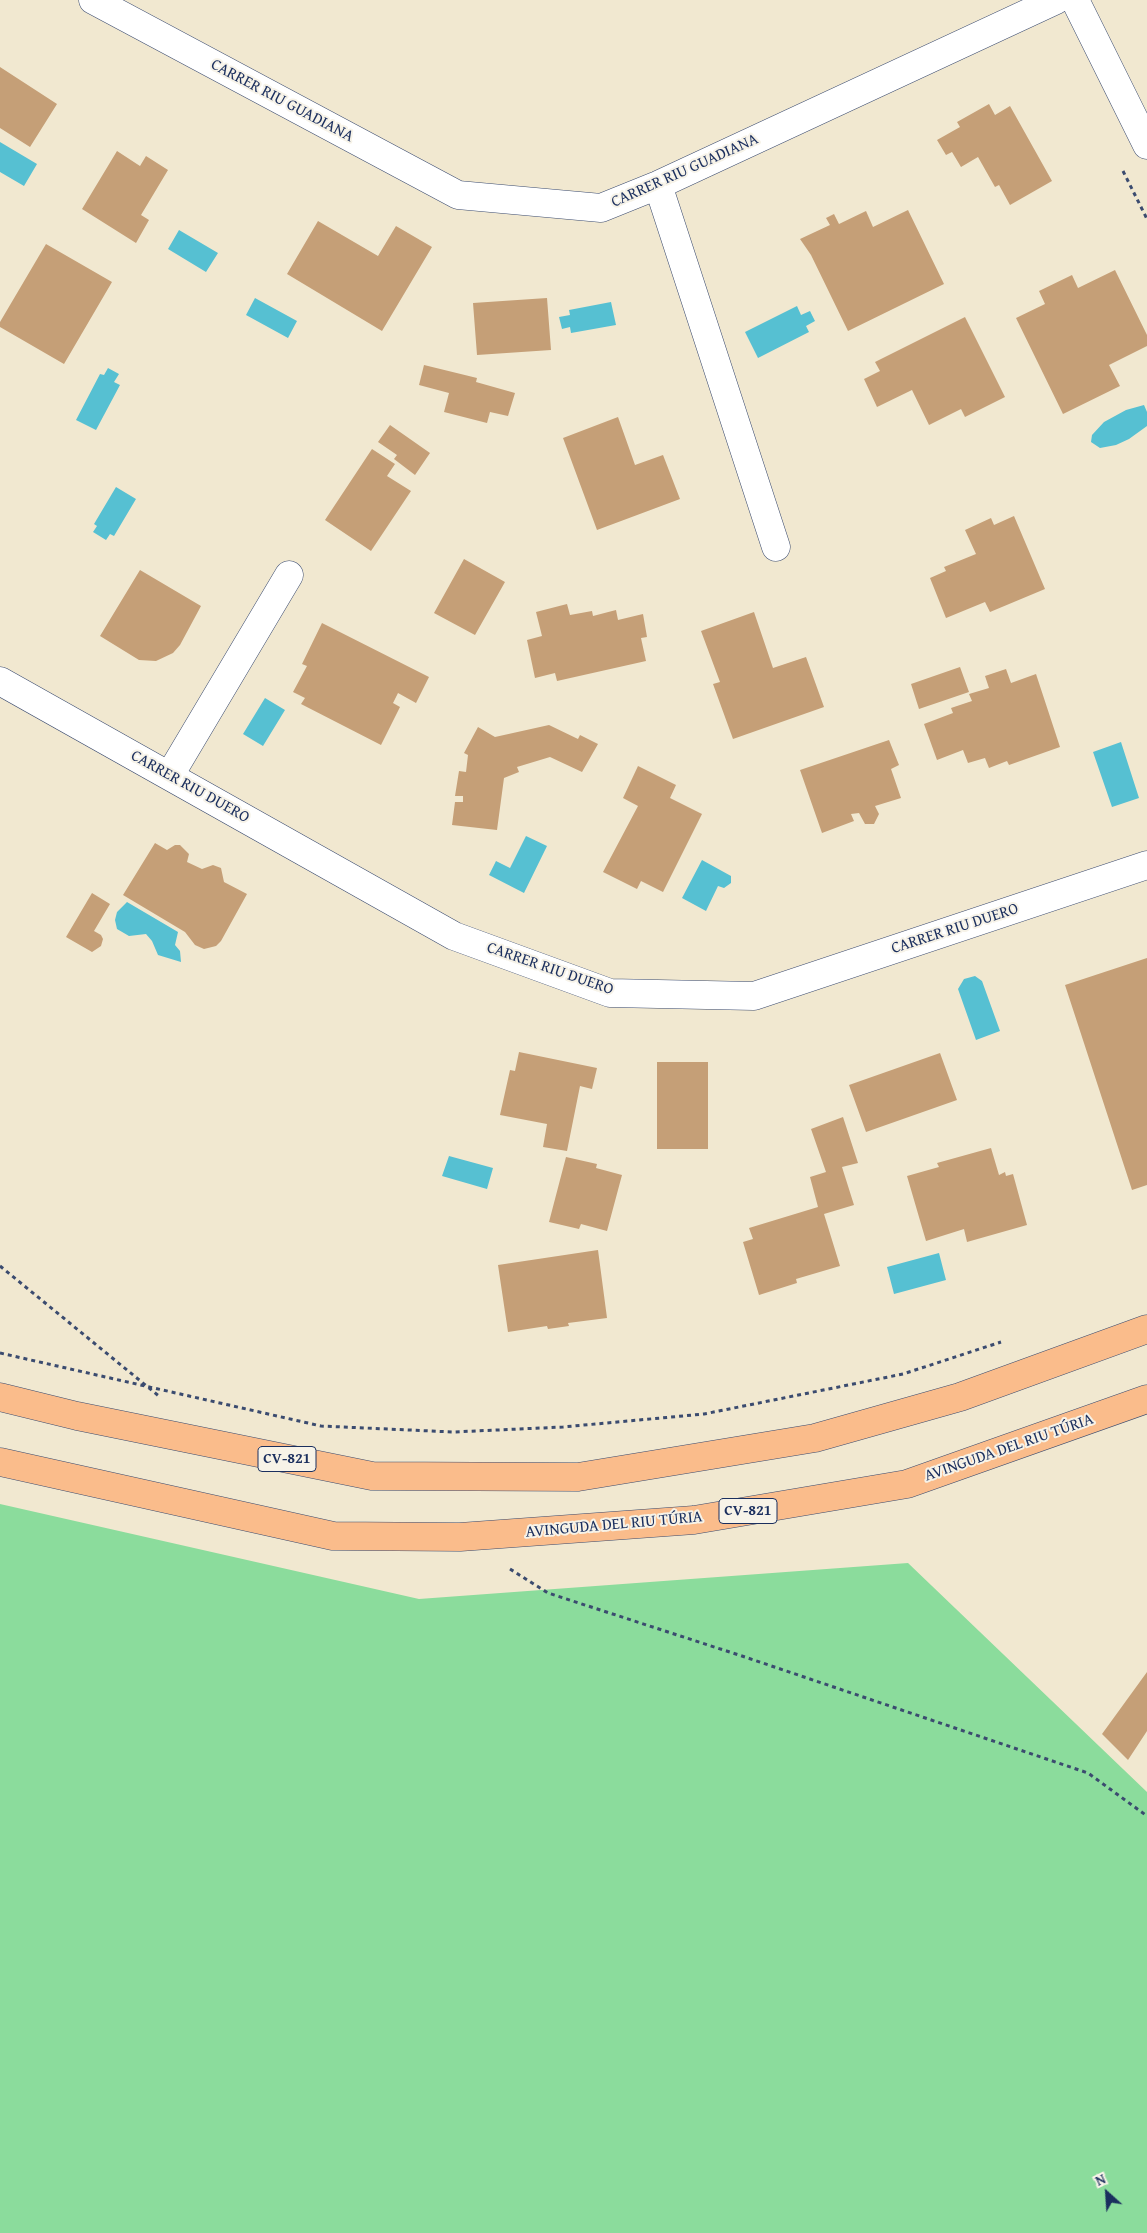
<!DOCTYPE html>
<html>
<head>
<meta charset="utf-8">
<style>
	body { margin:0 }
	#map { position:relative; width:1147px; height:2233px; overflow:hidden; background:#f1e8d0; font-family:"Gentium Book Plus",serif }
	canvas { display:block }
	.north { position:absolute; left:1082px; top:2168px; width:50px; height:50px; -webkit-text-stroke:4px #f7f3e8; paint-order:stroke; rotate:334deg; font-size:14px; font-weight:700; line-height:20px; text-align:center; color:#1b2f5e }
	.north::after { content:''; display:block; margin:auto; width:18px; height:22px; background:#1b2f5e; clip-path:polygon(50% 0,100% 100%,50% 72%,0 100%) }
</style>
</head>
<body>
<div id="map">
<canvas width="1147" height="2233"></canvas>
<div class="north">N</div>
</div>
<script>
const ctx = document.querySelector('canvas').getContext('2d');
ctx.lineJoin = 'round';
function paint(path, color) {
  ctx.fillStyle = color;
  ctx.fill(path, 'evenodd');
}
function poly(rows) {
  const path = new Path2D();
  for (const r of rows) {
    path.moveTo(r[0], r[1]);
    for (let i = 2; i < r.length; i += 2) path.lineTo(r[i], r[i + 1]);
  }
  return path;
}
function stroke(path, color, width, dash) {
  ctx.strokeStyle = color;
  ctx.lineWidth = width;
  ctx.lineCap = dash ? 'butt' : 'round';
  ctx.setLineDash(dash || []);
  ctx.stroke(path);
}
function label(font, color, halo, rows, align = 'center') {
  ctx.font = font + ' "Gentium Book Plus",serif';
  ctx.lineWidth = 4;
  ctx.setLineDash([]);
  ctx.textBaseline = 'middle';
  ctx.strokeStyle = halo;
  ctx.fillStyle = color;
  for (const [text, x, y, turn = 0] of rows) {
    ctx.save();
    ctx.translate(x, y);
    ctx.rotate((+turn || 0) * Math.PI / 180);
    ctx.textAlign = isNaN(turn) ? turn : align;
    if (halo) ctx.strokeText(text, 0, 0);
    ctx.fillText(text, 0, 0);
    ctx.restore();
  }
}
paint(poly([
	[0,1504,419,1599,908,1563,1147,1792,1147,2233,0,2233]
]), '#8bdc9c');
paint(poly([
	[0,142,37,164,24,186,0,172],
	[179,230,218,253,206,272,168,249],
	[255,298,297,321,288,338,246,315],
	[611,302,616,325,571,333,570,327,562,329,559,317,570,315,569,310],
	[797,306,801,315,810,311,815,321,806,326,809,332,758,358,745,332],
	[108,368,119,374,114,382,120,385,96,430,76,420,100,374,104,375],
	[1144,405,1147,412,1147,426,1129,439,1116,445,1100,448,1091,442,1092,435,1104,422,1126,410],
	[116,487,136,499,114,536,110,534,106,540,93,532,97,526,94,524],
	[265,698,285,710,263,746,243,734],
	[1121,742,1139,798,1112,807,1093,752],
	[526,836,547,846,524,893,489,875,496,861,510,868],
	[702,860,731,876,731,883,724,888,718,886,706,911,682,898],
	[127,902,178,932,175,945,180,951,181,962,158,955,152,941,146,934,129,936,117,929,115,920,117,912],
	[975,976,982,981,1000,1031,976,1040,958,989,964,979],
	[449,1156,493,1168,487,1189,442,1176],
	[939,1253,946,1280,894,1294,887,1267]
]), '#56c0d2');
paint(poly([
	[0,67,57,104,30,147,0,128],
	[989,104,995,115,1010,106,1052,181,1010,205,999,185,995,187,978,157,961,167,952,152,946,155,937,140,960,127,957,122],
	[117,151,140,166,146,156,168,170,141,215,149,220,136,243,82,209],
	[908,210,944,284,848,331,811,255,800,239,830,225,826,218,834,214,839,224,866,211,873,227],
	[318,221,378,256,396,226,432,247,382,331,287,274],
	[46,244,112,282,64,364,0,327,0,322],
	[1115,270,1147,335,1147,346,1109,365,1120,386,1063,414,1016,318,1045,304,1039,291,1072,275,1078,288],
	[547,298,551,350,477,355,473,303],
	[965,317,1005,397,965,417,961,409,929,425,912,390,877,407,864,379,880,371,875,362],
	[424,365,477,378,476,382,515,393,508,416,490,412,487,423,444,412,449,393,419,385],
	[618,417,635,465,663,455,680,499,597,530,563,438],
	[390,425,430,453,415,475,394,459,397,455,378,442],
	[372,449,395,464,387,476,411,491,371,551,325,520],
	[1014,516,1045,589,990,612,985,602,946,618,930,578,946,571,944,567,976,554,965,530,991,518,994,525],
	[464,559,505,582,475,635,434,613],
	[140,570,201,606,180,645,173,653,156,661,139,660,100,636],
	[567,604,570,615,592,611,593,616,616,610,618,620,643,614,647,637,641,638,646,661,557,681,555,673,535,678,527,640,542,636,536,612],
	[754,612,773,668,806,657,824,707,733,739,713,684,720,682,701,631],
	[322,623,429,677,416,703,398,693,393,703,400,707,381,745,301,704,305,698,293,692,307,666,302,664],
	[960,667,969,692,919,709,911,684],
	[1006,669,1011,683,1036,674,1060,747,1009,765,1007,761,989,768,985,758,968,763,963,750,937,760,924,724,953,713,951,708,972,701,969,694,989,688,985,676],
	[549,725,578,739,580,735,598,744,582,772,550,757,517,767,519,772,504,778,497,830,452,825,455,802,463,802,463,796,455,796,459,771,466,772,468,755,464,753,478,727,495,737],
	[889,740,899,765,891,769,901,798,875,806,879,814,874,824,865,824,859,813,851,814,854,821,822,833,800,770],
	[638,766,676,785,670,798,702,814,663,892,641,881,637,889,603,872,638,806,623,798],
	[155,843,167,850,175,845,180,845,189,854,187,862,202,869,213,865,221,868,224,882,247,894,221,941,216,946,204,949,195,945,185,932,123,895],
	[92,893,110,904,94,931,101,935,103,939,101,946,92,952,66,937],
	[1147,958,1147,1185,1132,1190,1065,985],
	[519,1052,597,1068,592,1089,580,1086,567,1151,543,1147,547,1124,500,1115,510,1070,515,1071],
	[940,1053,957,1100,866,1132,849,1085],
	[657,1062,708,1062,708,1149,657,1149],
	[843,1117,858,1163,842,1167,854,1205,824,1214,840,1266,796,1279,797,1283,759,1295,743,1242,753,1239,749,1228,818,1207,810,1177,826,1172,811,1129],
	[991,1148,999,1175,1005,1172,1006,1176,1013,1174,1027,1225,967,1242,964,1229,926,1241,907,1176,939,1167,937,1163],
	[566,1157,597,1164,596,1168,622,1175,607,1231,581,1224,579,1229,549,1222],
	[598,1250,607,1318,568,1323,569,1326,548,1329,547,1326,508,1332,498,1265],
	[1147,1672,1147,1731,1128,1760,1102,1734]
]), '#c59f77');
const minor = poly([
	[93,0,458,195,601,208,658,185,1056,0],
	[1075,0,1147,145],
	[658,185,776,547],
	[0,681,454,936,610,993,754,996,1147,865],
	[170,775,289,575]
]);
const major = poly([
	[0,1397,77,1416,372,1476,578,1477,815,1438,960,1397,1147,1329],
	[0,1462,333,1536,460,1537,694,1520,907,1484,1147,1399]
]);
stroke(minor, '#3b4b6f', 29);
stroke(major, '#3b4b6f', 29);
stroke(poly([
	[1123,171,1147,219],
	[0,1266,160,1397],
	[0,1353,321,1426,453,1432,563,1427,704,1414,903,1374,1001,1342],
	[510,1569,548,1593,742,1656,1088,1773,1147,1816]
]), '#3b4b6f', 3, [4, 4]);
stroke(minor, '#fff', 28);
stroke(major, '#fabc8b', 28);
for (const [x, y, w] of [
	[287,1459,58],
	[748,1511,58]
]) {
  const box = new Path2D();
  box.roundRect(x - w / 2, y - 12.5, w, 25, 4);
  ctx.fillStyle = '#f7f3e8';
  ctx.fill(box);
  stroke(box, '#1b2f5e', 1);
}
label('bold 15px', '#1b2f5e', null, [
	["CV-821",287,1459],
	["CV-821",748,1511]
]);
label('16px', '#1b2f5e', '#f7f3e8', [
	["CARRER RIU GUADIANA",282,101,28],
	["CARRER RIU GUADIANA",685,171,-24],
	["CARRER RIU DUERO",190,787,29],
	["CARRER RIU DUERO",955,929,-18],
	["CARRER RIU DUERO",550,969,19],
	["AVINGUDA DEL RIU TÚRIA",1009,1448,-19],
	["AVINGUDA DEL RIU TÚRIA",614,1525,-5]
]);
</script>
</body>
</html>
